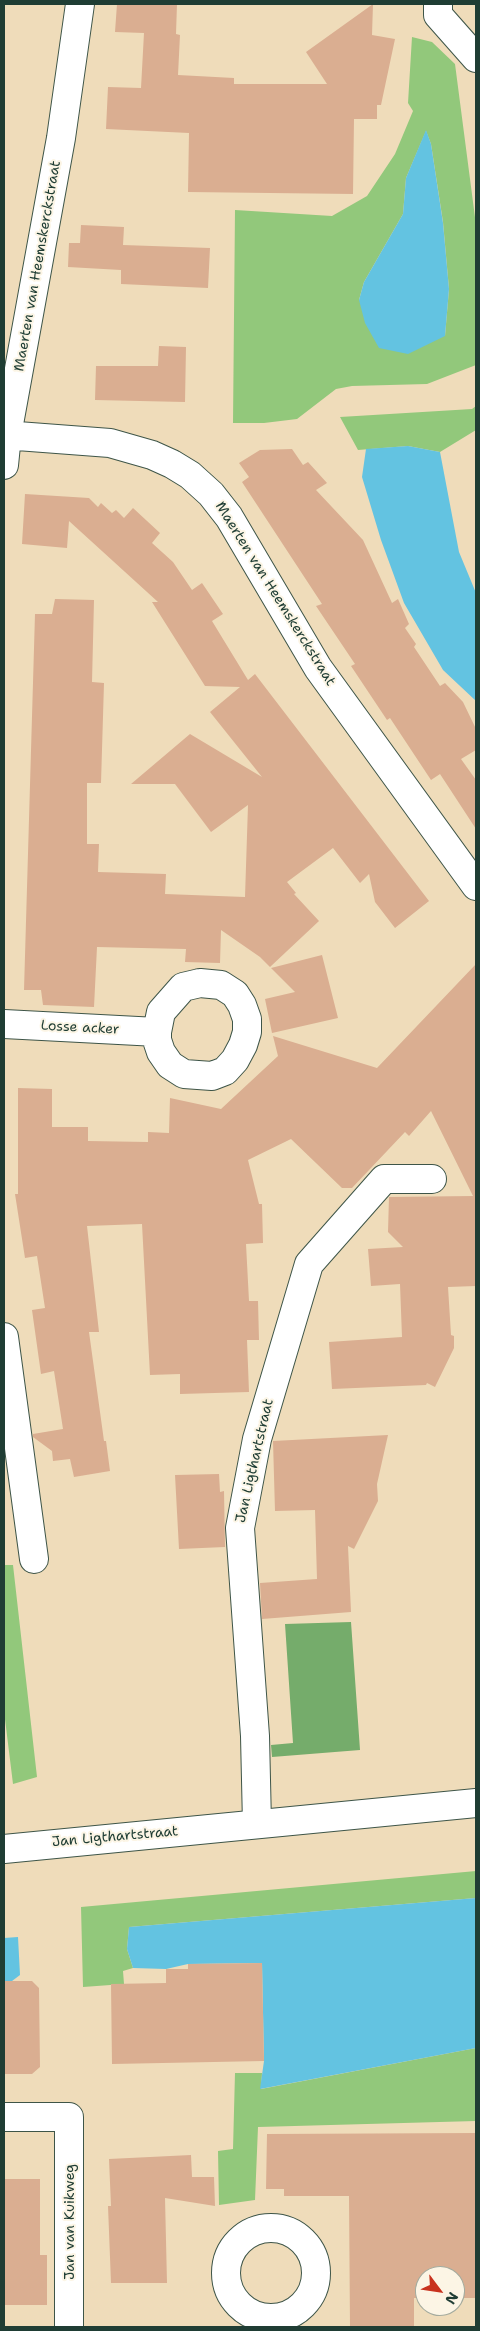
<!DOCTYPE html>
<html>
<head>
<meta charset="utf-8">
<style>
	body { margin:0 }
	#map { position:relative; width:480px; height:2331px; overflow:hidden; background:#efdcba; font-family:"Shantell Sans",sans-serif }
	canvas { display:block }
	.frame { position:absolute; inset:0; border:5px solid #1f3d34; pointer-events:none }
	.north { position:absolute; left:415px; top:2266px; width:50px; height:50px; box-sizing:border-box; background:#fcf5e5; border:1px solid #a4ab9e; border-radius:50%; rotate:121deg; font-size:14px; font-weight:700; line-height:20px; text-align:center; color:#1f3d34 }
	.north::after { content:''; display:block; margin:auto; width:18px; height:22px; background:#c8321e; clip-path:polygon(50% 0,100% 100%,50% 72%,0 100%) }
</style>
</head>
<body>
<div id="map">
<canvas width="480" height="2331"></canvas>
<div class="frame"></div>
<div class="north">N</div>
</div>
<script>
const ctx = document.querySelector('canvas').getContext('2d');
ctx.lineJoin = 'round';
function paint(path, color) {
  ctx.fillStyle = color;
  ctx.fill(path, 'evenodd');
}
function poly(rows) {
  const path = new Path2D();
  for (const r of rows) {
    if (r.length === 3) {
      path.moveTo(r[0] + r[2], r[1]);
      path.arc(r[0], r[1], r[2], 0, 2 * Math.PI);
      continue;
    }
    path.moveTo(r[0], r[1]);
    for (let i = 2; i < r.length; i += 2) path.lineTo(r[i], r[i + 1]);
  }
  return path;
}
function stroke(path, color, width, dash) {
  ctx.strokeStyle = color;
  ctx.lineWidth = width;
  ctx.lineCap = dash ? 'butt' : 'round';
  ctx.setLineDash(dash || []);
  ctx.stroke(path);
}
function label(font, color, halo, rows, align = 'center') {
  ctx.font = font + ' "Shantell Sans",sans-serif';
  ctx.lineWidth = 4;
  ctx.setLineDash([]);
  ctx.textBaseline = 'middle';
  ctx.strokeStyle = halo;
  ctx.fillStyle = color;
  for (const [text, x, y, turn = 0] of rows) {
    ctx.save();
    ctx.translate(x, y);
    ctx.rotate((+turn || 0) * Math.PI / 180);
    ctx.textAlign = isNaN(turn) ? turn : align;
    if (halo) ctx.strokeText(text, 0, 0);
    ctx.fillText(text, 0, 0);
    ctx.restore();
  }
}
paint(poly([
	[412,37,432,42,455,64,476,225,476,365,427,384,352,386,336,389,297,419,264,423,233,423,235,210,332,216,367,196,395,154,413,111,408,103],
	[426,131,431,144,443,222,449,289,445,336,359,300,364,282,403,214,406,178],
	[476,406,476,430,440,452,408,446,358,450,340,417,472,409],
	[5,1565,13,1565,37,1777,13,1784,4,1711],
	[476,1871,476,1898,129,1927,127,1949,133,1968,123,1971,124,1984,83,1987,81,1907],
	[476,2048,476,2121,258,2127,255,2200,219,2205,218,2151,233,2149,235,2073,262,2073,261,2089]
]), '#92c87b');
paint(poly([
	[351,1622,360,1750,272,1757,271,1745,293,1743,285,1624]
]), '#75ac6b');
paint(poly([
	[426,130,431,144,443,223,449,289,445,336,408,354,379,348,365,323,359,300,364,282,403,214,406,178],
	[408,446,440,452,459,552,476,593,476,701,443,670,404,603,381,540,362,477,366,449],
	[476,1898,476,2048,260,2089,264,2061,262,1963,188,1964,166,1969,133,1968,127,1949,129,1927],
	[18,1937,20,1975,12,1981,4,1981,4,1938]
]), '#63c3e1');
paint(poly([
	[117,4,177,4,176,34,180,35,178,75,234,78,234,84,327,84,306,52,373,4,372,35,395,39,381,105,377,105,377,119,354,119,353,194,188,192,189,133,106,129,108,87,141,88,144,33,115,32],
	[81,225,124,227,123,245,210,248,208,288,121,284,121,270,68,267,69,243,80,243],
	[159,346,186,347,185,402,95,400,96,366,158,366],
	[292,449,303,465,308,462,327,483,316,490,363,540,392,603,398,599,409,624,405,628,416,644,414,647,440,686,445,683,463,702,476,729,476,750,461,759,476,780,476,829,440,774,431,780,390,718,387,720,351,666,355,664,316,606,322,604,242,482,249,477,239,463,260,450],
	[25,494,89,498,98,507,101,503,112,513,116,510,124,518,133,508,160,533,152,543,173,562,192,590,202,583,223,614,212,621,248,680,255,674,429,901,395,928,375,902,369,874,360,883,333,848,287,882,296,893,294,894,319,921,270,967,260,957,221,930,220,963,185,962,186,949,97,947,94,1007,43,1005,41,990,24,990,35,614,52,614,55,599,94,600,92,682,104,683,101,783,87,783,87,844,99,844,98,872,166,874,165,894,245,897,248,805,211,832,175,784,131,784,190,734,262,777,210,712,240,687,205,686,152,602,158,602,69,521,67,548,22,544],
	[322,955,338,1018,272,1033,265,999,295,992,271,968],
	[476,964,476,1286,448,1287,451,1335,454,1336,454,1348,435,1387,427,1383,426,1385,332,1389,329,1342,402,1337,400,1284,371,1286,368,1249,403,1247,388,1232,389,1197,473,1196,431,1111,409,1136,405,1132,352,1188,342,1188,291,1139,248,1160,259,1204,262,1204,263,1243,246,1244,249,1301,258,1301,259,1340,247,1340,249,1392,180,1394,180,1374,150,1375,142,1224,87,1226,99,1332,89,1332,104,1441,106,1441,110,1471,74,1477,70,1459,53,1461,52,1451,33,1437,33,1434,63,1429,54,1371,41,1374,32,1310,45,1308,37,1256,25,1258,15,1194,18,1194,18,1088,52,1089,52,1127,88,1127,88,1141,148,1142,148,1132,169,1133,170,1098,221,1109,278,1056,273,1036,377,1068],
	[388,1435,377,1484,378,1501,354,1549,348,1546,351,1612,262,1619,260,1583,317,1579,315,1510,275,1511,273,1441],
	[219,1474,220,1492,224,1491,225,1547,179,1549,175,1475],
	[262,1963,264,2061,112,2064,111,1984,166,1983,166,1969,188,1969,188,1964],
	[4,1981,32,1981,39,1988,40,2067,32,2074,4,2074],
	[476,2133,476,2298,455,2298,455,2276,425,2276,425,2298,414,2298,414,2327,350,2327,349,2196,284,2196,284,2189,266,2189,267,2134],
	[191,2155,192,2177,214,2177,215,2206,165,2198,167,2283,111,2283,108,2206,111,2206,109,2159],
	[4,2179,40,2179,40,2255,47,2255,47,2305,4,2305]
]), '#daae91');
const minor = poly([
	[438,4,438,15,476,58],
	[4,435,110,443,152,455,172,464,190,475,211,494,229,517,318,668,476,886],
	[4,465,7,435,61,138,80,4],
	[200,983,221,985,235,994,242,1005,247,1019,247,1032,243,1045,235,1060,225,1071,212,1076,184,1074,170,1065,161,1052,157,1040,157,1032,161,1012,183,987,200,983],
	[4,1024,157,1032],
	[4,1337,34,1559],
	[257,1824,255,1736,240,1528,257,1439,309,1264,384,1179,432,1179],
	[4,2117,69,2117,69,2327],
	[271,2273,45]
]);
const secondary = poly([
	[4,1849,476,1803]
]);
stroke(minor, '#3e5548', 30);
stroke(secondary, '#3e5548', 30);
stroke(minor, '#fff', 28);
stroke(secondary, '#fff', 28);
label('14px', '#1f3d34', '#fcf5e5', [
	["Maerten van Heemskerckstraat",38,266,-80],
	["Maerten van Heemskerckstraat",275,594,58],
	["Losse acker",80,1028,3],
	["Jan Ligthartstraat",255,1461,-77],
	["Jan Ligthartstraat",115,1837,-5],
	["Jan van Kuikweg",70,2222,-90]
]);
</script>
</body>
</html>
